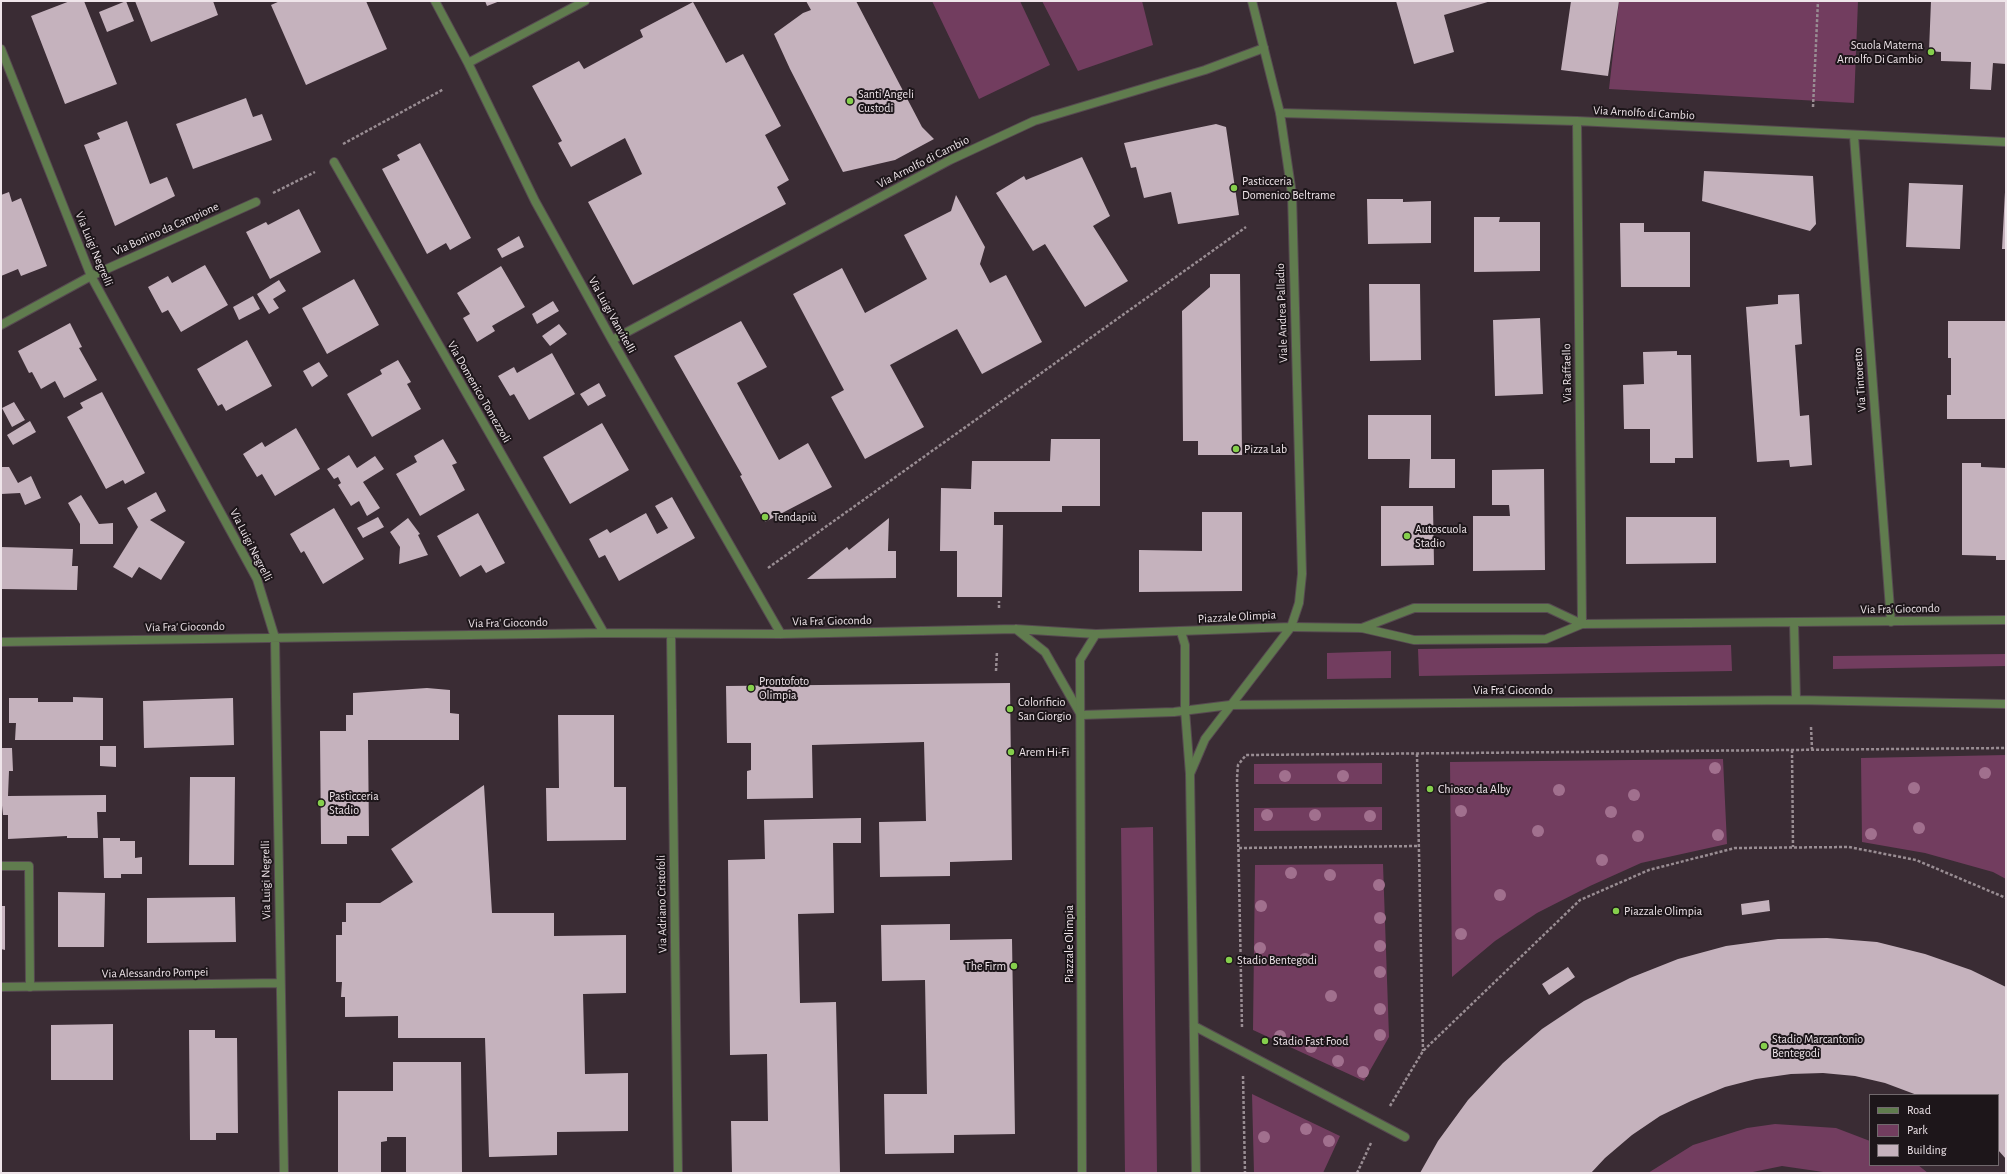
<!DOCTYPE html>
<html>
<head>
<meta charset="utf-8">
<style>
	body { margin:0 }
	#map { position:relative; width:2007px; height:1174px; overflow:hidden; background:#3a2c34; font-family:"Alegreya Sans",sans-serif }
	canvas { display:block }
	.frame { position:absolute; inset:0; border:2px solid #efe5ea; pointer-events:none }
	.legend { position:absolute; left:1869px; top:1094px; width:130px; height:72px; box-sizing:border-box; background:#1d161a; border:1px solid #71696d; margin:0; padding:5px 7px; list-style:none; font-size:12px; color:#efe5ea }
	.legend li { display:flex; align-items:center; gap:8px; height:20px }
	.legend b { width:20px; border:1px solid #71696d }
</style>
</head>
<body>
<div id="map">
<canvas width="2007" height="1174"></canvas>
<div class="frame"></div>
<ul class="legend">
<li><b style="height:5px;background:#607c4e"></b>Road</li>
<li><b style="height:11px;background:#723d5f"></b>Park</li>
<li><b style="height:11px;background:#c5b2bd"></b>Building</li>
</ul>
</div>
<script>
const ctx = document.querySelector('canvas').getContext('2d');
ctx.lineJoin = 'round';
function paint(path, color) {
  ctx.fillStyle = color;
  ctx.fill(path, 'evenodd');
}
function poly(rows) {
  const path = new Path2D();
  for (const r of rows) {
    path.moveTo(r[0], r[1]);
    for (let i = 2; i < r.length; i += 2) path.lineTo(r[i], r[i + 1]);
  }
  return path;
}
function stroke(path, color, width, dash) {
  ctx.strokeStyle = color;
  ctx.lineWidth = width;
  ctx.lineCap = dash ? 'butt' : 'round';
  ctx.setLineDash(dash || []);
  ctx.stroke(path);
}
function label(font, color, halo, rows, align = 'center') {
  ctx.font = font + ' "Alegreya Sans",sans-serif';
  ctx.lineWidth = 4;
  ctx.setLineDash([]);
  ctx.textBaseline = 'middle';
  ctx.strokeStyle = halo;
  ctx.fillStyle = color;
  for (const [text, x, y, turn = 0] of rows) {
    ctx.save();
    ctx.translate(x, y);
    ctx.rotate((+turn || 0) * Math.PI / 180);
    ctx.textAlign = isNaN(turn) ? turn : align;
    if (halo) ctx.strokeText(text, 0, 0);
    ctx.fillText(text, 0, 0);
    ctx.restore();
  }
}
paint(poly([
	[932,1,1020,1,1050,65,979,99],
	[1042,1,1142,1,1153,45,1078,71],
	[1619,1,1858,1,1854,103,1609,89],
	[1731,645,1732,671,1419,676,1418,649],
	[1391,651,1391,678,1327,679,1327,653],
	[2006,654,2006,666,1833,669,1833,656],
	[2006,755,2006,879,1993,872,1925,853,1862,842,1861,758],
	[1723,759,1727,844,1641,863,1590,886,1537,913,1495,941,1452,977,1450,762],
	[1382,763,1382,784,1254,784,1254,764],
	[1382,807,1382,830,1254,831,1254,808],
	[1153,827,1157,1173,1125,1173,1121,828],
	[1383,864,1389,1037,1364,1081,1253,1030,1255,865],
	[1252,1094,1340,1136,1323,1173,1254,1173],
	[1775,1124,1836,1128,1870,1141,1870,1165,1918,1165,1928,1173,1830,1173,1782,1166,1748,1173,1648,1173,1693,1145,1747,1128]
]), '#723d5f');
paint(poly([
	[70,1,84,1,117,84,65,104,31,16],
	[126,1,134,21,107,32,99,12],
	[135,1,213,1,218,15,151,42],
	[280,1,366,1,387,49,306,85,271,5],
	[485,1,500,1,487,6],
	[806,1,856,1,922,127,934,139,895,160,843,172,790,69,774,34,803,13,811,10],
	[1396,1,1491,1,1444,15,1454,52,1414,64],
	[1571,1,1619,1,1608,76,1561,70],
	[1931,1,2006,1,2006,64,1993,63,1991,90,1970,89,1971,62,1941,61,1941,52,1929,51],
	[693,2,726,63,743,54,781,126,765,135,789,180,777,187,786,204,633,285,588,202,642,174,625,138,571,167,558,143,562,141,532,86,579,61,584,69,643,37,640,30],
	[246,98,253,117,262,114,272,140,193,169,176,124],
	[127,121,150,184,167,177,175,196,115,226,84,145,100,139,97,133],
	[1216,124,1226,127,1239,215,1178,224,1171,192,1144,198,1136,167,1131,168,1124,143],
	[420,143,471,238,450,250,446,243,427,254,382,169,400,160,397,155],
	[1082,157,1110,216,1093,226,1128,281,1085,307,1045,244,1033,251,996,193,1024,176,1026,180],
	[1704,171,1813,176,1816,224,1810,231,1702,201],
	[1909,183,1963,185,1960,249,1906,247],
	[9,192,12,202,21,198,47,266,21,276,18,269,1,276,1,195],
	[2005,192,2006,192,2006,249,2002,249],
	[956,195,985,247,980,264,990,283,1006,275,1042,342,982,374,957,329,890,365,924,427,865,459,831,397,844,390,793,294,842,268,865,313,927,279,904,235,951,211],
	[1367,199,1403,199,1403,202,1431,201,1431,243,1368,244],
	[299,209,321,252,270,279,246,232,266,222,268,225],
	[1474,217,1500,217,1499,222,1540,222,1540,271,1474,272],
	[1620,223,1644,223,1644,232,1690,232,1690,287,1621,287],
	[519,236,524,247,502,258,497,249],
	[205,265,228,305,181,332,168,310,162,313,148,287,168,276,172,283],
	[501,266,525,307,492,326,495,331,477,342,463,318,470,314,457,293],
	[1210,274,1240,274,1242,455,1198,455,1198,441,1183,441,1182,311,1210,287],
	[354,279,379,325,327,354,302,308],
	[279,280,286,291,273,299,279,308,269,314,257,294],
	[1369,284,1420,284,1421,360,1370,361],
	[1799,294,1802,344,1795,345,1800,416,1809,415,1812,465,1790,467,1789,460,1757,462,1746,307,1778,304,1778,295],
	[253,296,260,309,239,320,233,307],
	[553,301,559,311,537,324,532,314],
	[1540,318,1543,394,1495,396,1493,320],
	[741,321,767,367,737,383,779,460,808,443,832,487,765,522,740,476,742,475,674,356],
	[1948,321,2006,321,2006,419,1947,419,1947,395,1951,395,1951,358,1948,358],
	[70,323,82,347,79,348,97,380,64,398,55,381,41,389,32,372,29,373,18,351],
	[559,324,567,334,550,346,542,336],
	[247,340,272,386,226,411,222,404,218,406,197,369],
	[1677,351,1677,355,1691,355,1693,458,1675,458,1675,463,1650,463,1650,429,1624,429,1623,385,1644,384,1643,352],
	[552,353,575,394,529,420,514,394,510,396,498,376,514,367,517,373],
	[398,360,411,382,407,384,421,409,372,437,347,394,382,374,380,370],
	[319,362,328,376,312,387,303,371],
	[599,383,606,396,588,406,580,394],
	[102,392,145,473,125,484,123,480,106,489,67,417,83,408,80,403],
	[14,402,25,420,12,427,2,408],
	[1368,415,1431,415,1431,459,1455,459,1455,488,1409,488,1410,459,1368,459],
	[30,421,36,432,13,445,7,435],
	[602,423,629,470,570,504,543,457],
	[296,428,320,469,275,496,262,474,257,477,243,454,262,442,265,447],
	[443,439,457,463,452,465,465,490,420,516,396,474,417,462,414,456],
	[1051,439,1100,439,1100,506,1062,506,1062,512,994,512,994,525,1003,525,1002,597,957,597,957,551,940,551,941,488,971,489,972,461,1050,461],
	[349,455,357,468,375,456,384,469,363,482,380,508,367,516,359,501,351,506,338,485,341,483,338,477,334,479,327,469],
	[1962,463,1981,463,1981,467,2006,468,2006,560,1996,560,1996,556,1962,555],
	[1,467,9,467,18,483,31,476,41,498,25,505,20,493,1,494],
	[1544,469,1545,570,1473,571,1473,516,1510,516,1509,505,1492,505,1492,470],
	[156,492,166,511,150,520,185,542,161,580,139,567,132,578,113,567,138,527,127,508],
	[81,495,99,524,113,523,113,544,80,544,80,524,68,503],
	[672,497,695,538,619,581,605,555,599,558,589,539,607,529,610,533,646,513,657,534,668,528,655,506],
	[1381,506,1433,506,1434,565,1381,566],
	[334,508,364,559,323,584,304,551,301,553,290,534],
	[1202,512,1242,512,1242,591,1139,592,1139,550,1202,551],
	[478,513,505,563,486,573,481,565,460,577,437,536],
	[378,517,384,527,363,538,357,528],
	[1626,517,1716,517,1716,563,1626,564],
	[408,518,420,534,418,535,428,555,399,564,400,547,390,532],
	[889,518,888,551,896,551,896,578,807,579,847,547,849,550],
	[1,547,73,549,72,566,78,566,77,590,1,589],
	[1010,683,1012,860,950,862,950,876,880,877,879,822,926,821,924,742,812,745,813,798,747,799,747,771,751,770,751,743,727,743,726,686],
	[427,688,450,690,450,713,459,714,459,740,368,740,369,836,347,836,347,844,321,844,320,731,346,731,346,715,353,715,353,693],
	[73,697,103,698,103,740,15,740,16,723,9,723,9,698,38,698,38,702,73,702],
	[233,698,234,745,144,748,143,701],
	[558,715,614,715,614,787,626,787,626,840,547,841,546,788,559,788],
	[100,746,116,746,116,767,100,766],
	[1,748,12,748,13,771,9,771,8,796,106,795,106,812,97,812,98,838,67,838,67,836,8,839,8,815,3,815,1,796],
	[190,777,235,777,234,865,189,865],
	[484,785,492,913,554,913,554,936,626,935,626,993,583,994,585,1074,628,1073,628,1131,557,1132,557,1155,489,1157,485,1038,398,1038,398,1016,345,1017,345,997,341,997,342,982,336,982,336,935,342,935,342,922,346,922,346,903,380,903,413,882,391,849],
	[861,818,861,843,833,843,834,913,798,914,800,1003,836,1002,840,1173,732,1173,731,1121,768,1121,767,1054,730,1055,728,860,765,859,764,820],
	[103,838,120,838,120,841,135,841,135,858,142,857,142,874,121,874,121,878,104,878],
	[58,892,105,893,104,947,58,947],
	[235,897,236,942,147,943,147,898],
	[1769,900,1770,911,1742,915,1741,904],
	[1,906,5,906,5,950,1,949],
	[950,924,950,940,1012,939,1015,1134,954,1135,954,1153,885,1154,884,1094,927,1094,925,980,882,981,881,925],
	[1827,938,1877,942,1925,954,1971,970,2006,987,2006,1159,1998,1150,1998,1095,1917,1095,1885,1083,1855,1076,1823,1073,1791,1074,1756,1079,1725,1087,1691,1101,1660,1116,1632,1135,1605,1158,1591,1173,1420,1173,1438,1141,1468,1100,1503,1063,1542,1029,1584,1001,1630,978,1678,959,1726,946,1778,939],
	[1568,967,1575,977,1549,995,1542,984],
	[113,1024,113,1080,51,1080,51,1025],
	[189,1030,215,1030,215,1038,237,1038,238,1133,216,1133,216,1140,190,1140],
	[393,1062,461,1062,462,1173,406,1173,406,1137,387,1137,387,1141,381,1142,381,1173,338,1173,338,1091,393,1091]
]), '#c5b2bd');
const service = poly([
	[1,866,29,866,30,987],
	[1194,1026,1405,1137]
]);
const minor = poly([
	[435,1,468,63,535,201,612,340,781,634],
	[1,49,91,276,257,579,275,638,284,1173],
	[468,63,585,1],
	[1280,113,1577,121,2006,142],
	[1577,121,1582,624],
	[1854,136,1891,622],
	[334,162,604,633],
	[1,325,91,276,256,202],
	[612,340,950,160,1034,121,1205,70,1264,48],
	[1794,623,1796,700],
	[1291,627,1362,628,1414,640,1546,639,1582,624,2006,620],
	[1362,628,1414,608,1548,608,1582,624],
	[1016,629,1045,652,1081,715,1174,712,1230,705,1796,700,2006,704],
	[1181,632,1185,645,1185,710,1190,774],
	[671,634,678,1173],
	[1,642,604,633,781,634,1016,629,1096,634],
	[1,987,280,983]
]);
const tertiary = poly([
	[1082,1173,1080,660,1096,634,1291,627],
	[1196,1173,1190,774,1205,739,1291,627,1299,603,1302,574,1292,194,1280,113,1252,1]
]);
stroke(service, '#574a51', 10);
stroke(minor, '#574a51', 10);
stroke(tertiary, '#574a51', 10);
stroke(poly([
	[1813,107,1818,1],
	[343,144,444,89],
	[273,193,315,172],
	[768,568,1246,227],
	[999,608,999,601],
	[996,671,997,651],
	[1811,727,1812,749],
	[1792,750,1793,847],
	[1417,754,1423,1051],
	[1239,848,1419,846],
	[1242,1027,1237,778,1238,765,1246,755,2006,748],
	[1243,1076,1245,1173],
	[1390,1106,1423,1051,1580,900,1649,870,1735,848,1849,847,1916,860,2006,898],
	[1357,1173,1371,1143]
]), '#998d93', 2.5, [3, 2]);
stroke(service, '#607c4e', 8);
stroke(minor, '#607c4e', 8);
stroke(tertiary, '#607c4e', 8);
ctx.fillStyle = '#a1708e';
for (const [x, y] of [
	[1715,768],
	[1985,773],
	[1285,776],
	[1343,776],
	[1914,788],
	[1559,790],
	[1634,795],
	[1461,811],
	[1611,812],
	[1267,815],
	[1315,815],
	[1370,816],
	[1919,828],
	[1538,831],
	[1871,834],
	[1718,835],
	[1638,836],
	[1602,860],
	[1291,873],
	[1330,875],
	[1379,885],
	[1500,895],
	[1261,906],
	[1380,918],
	[1461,934],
	[1380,946],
	[1260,948],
	[1305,959],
	[1380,972],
	[1331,996],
	[1380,1009],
	[1380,1035],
	[1280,1036],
	[1311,1047],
	[1338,1061],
	[1363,1072],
	[1306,1129],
	[1264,1137],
	[1329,1141]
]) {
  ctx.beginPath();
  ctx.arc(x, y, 6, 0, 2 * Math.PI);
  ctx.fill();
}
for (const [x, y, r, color] of [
	[1931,52,4,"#85cf4c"],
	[850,101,4,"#85cf4c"],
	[1234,188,4,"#85cf4c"],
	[1236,449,4,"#85cf4c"],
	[765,517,4,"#85cf4c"],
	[1407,536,4,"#85cf4c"],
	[751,688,4,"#85cf4c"],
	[1010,709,4,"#85cf4c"],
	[1011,752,4,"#85cf4c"],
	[1430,789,4,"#85cf4c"],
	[321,803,4,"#85cf4c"],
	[1616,911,4,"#85cf4c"],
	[1229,960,4,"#85cf4c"],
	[1014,966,4,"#85cf4c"],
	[1265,1041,4,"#85cf4c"],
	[1764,1046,4,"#85cf4c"]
]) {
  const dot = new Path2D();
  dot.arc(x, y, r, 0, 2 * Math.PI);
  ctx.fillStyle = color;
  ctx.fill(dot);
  stroke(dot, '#1d161a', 1.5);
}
label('12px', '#efe5ea', '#1d161a', [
	["Scuola Materna",1923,45,"right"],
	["Arnolfo Di Cambio",1923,59,"right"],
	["Santi Angeli",858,94],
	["Custodi",858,108],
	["Pasticceria",1242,181],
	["Domenico Beltrame",1242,195],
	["Pizza Lab",1244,449],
	["Tendapiù",773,517],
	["Autoscuola",1415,529],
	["Stadio",1415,543],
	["Prontofoto",759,681],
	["Olimpia",759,695],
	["Colorificio",1018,702],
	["San Giorgio",1018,716],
	["Arem Hi-Fi",1019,752],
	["Chiosco da Alby",1438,789],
	["Pasticceria",329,796],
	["Stadio",329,810],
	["Piazzale Olimpia",1624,911],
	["Stadio Bentegodi",1237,960],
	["The Firm",1006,966,"right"],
	["Stadio Marcantonio",1772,1039],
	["Bentegodi",1772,1053],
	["Stadio Fast Food",1273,1041]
], 'left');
label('12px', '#efe5ea', '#1d161a', [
	["Via Arnolfo di Cambio",1644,113,3],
	["Via Arnolfo di Cambio",923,162,-27],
	["Via Bonino da Campione",166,229,-24],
	["Via Luigi Negrelli",94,249,67],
	["Viale Andrea Palladio",1282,313,-92],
	["Via Luigi Vanvitelli",612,315,61],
	["Via Raffaello",1567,373,-91],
	["Via Tintoretto",1860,380,-94],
	["Via Domenico Tomezzoli",479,392,60],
	["Via Luigi Negrelli",251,545,63],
	["Via Fra' Giocondo",1900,609,-1],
	["Piazzale Olimpia",1237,617,-3],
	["Via Fra' Giocondo",832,621,-1],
	["Via Fra' Giocondo",508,623,-1],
	["Via Fra' Giocondo",185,627,-1],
	["Via Fra' Giocondo",1513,690],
	["Via Luigi Negrelli",266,880,-91],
	["Via Adriano Cristofoli",662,904,-91],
	["Piazzale Olimpia",1069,944,-90],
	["Via Alessandro Pompei",155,973,-1]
]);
</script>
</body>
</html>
